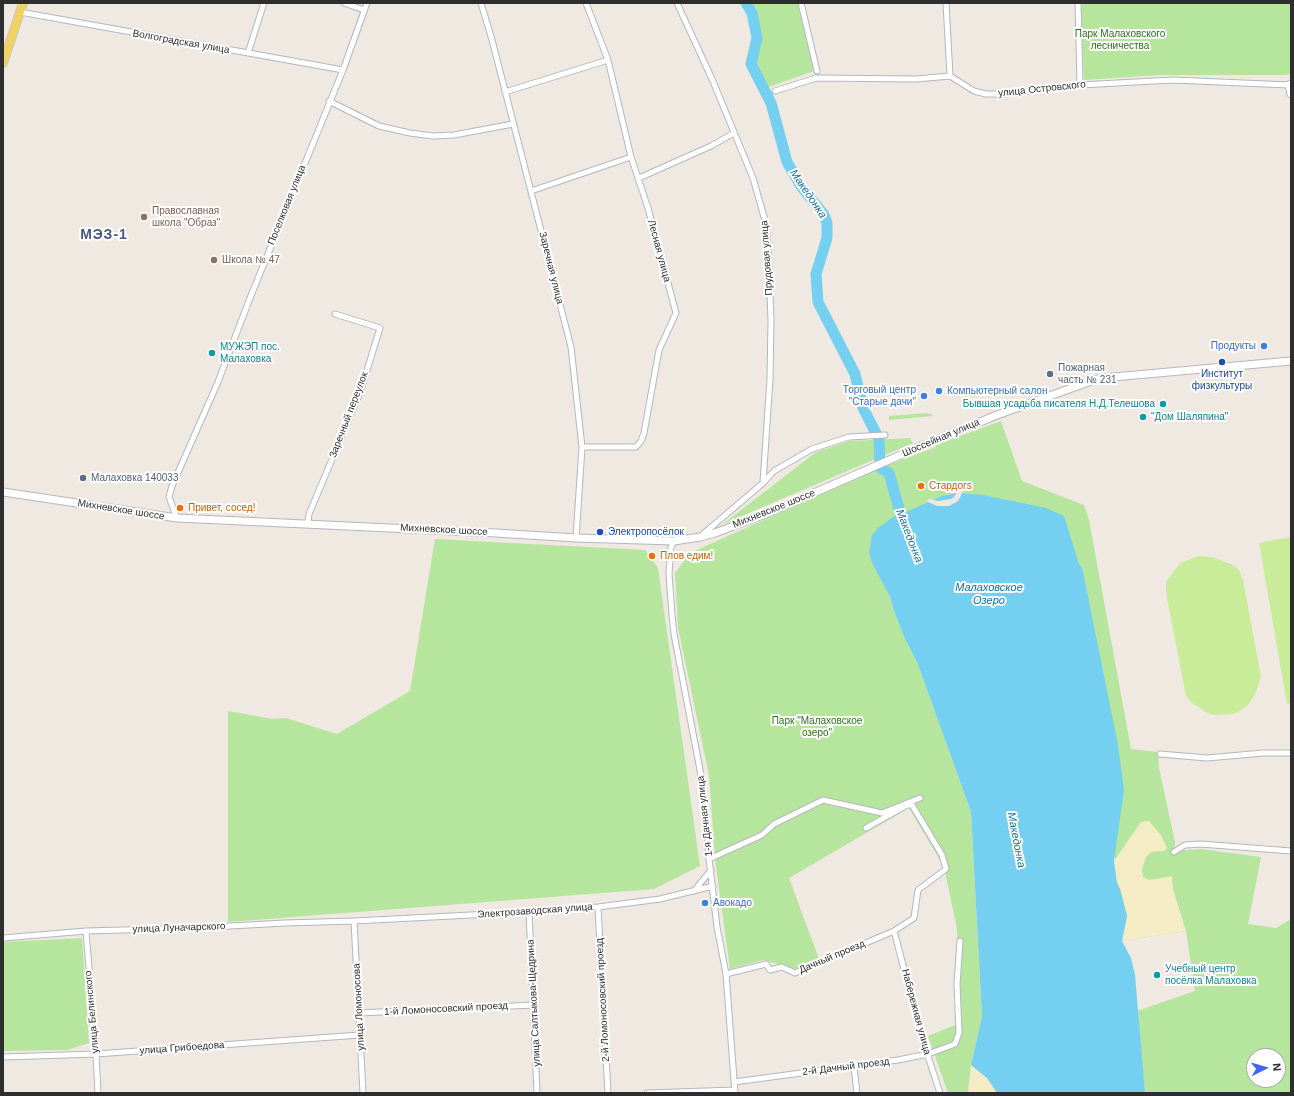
<!DOCTYPE html>
<html>
<head>
<meta charset="utf-8">
<style>
	body { margin:0 }
	#map { position:relative; width:1294px; height:1096px; overflow:hidden; background:#efe9e1; font-family:Arial,sans-serif }
	canvas { display:block }
	.frame { position:absolute; inset:0; border:4px solid #2e2e2e; pointer-events:none }
	.north { position:absolute; left:1246px; top:1048px; width:40px; height:40px; box-sizing:border-box; background:#fff; border:1px solid #ababab; border-radius:50%; rotate:85deg; font-size:11px; font-weight:700; line-height:16px; text-align:center; color:#2e2e2e }
	.north::after { content:''; display:block; margin:auto; width:14px; height:18px; background:#4264fb; clip-path:polygon(50% 0,100% 100%,50% 72%,0 100%) }
</style>
</head>
<body>
<div id="map">
<canvas width="1294" height="1096"></canvas>
<div class="frame"></div>
<div class="north">N</div>
</div>
<script>
const ctx = document.querySelector('canvas').getContext('2d');
ctx.lineJoin = 'round';
function paint(path, color) {
  ctx.fillStyle = color;
  ctx.fill(path, 'evenodd');
}
function poly(rows) {
  const path = new Path2D();
  for (const r of rows) {
    path.moveTo(r[0], r[1]);
    for (let i = 2; i < r.length; i += 2) path.lineTo(r[i], r[i + 1]);
  }
  return path;
}
function stroke(path, color, width, dash) {
  ctx.strokeStyle = color;
  ctx.lineWidth = width;
  ctx.lineCap = dash ? 'butt' : 'round';
  ctx.setLineDash(dash || []);
  ctx.stroke(path);
}
function label(font, color, halo, rows, align = 'center') {
  ctx.font = font + ' Arial,sans-serif';
  ctx.lineWidth = 4;
  ctx.setLineDash([]);
  ctx.textBaseline = 'middle';
  ctx.strokeStyle = halo;
  ctx.fillStyle = color;
  for (const [text, x, y, turn = 0] of rows) {
    ctx.save();
    ctx.translate(x, y);
    ctx.rotate((+turn || 0) * Math.PI / 180);
    ctx.textAlign = isNaN(turn) ? turn : align;
    if (halo) ctx.strokeText(text, 0, 0);
    ctx.fillText(text, 0, 0);
    ctx.restore();
  }
}
paint(poly([
	[750,3,798,3,814,71,766,88,753,64,759,38,755,12],
	[1081,3,1291,3,1291,74,1284,75,1161,75,1084,80],
	[927,413,928,414,932,414,932,416,889,420,889,416],
	[1001,421,1022,481,1084,505,1089,520,1131,749,1158,752,1159,768,1175,842,1174,851,1200,849,1261,857,1248,924,1276,928,1291,919,1291,1093,1145,1093,1137,1011,1195,991,1186,931,1122,941,1115,858,1082,567,1079,564,931,501,908,511,900,512,873,565,890,597,894,611,904,637,917,662,971,812,982,1016,971,1065,987,1078,997,1093,948,1093,928,1036,960,1023,957,929,944,867,909,808,789,878,819,959,796,969,763,960,730,969,715,859,709,775,678,628,675,573,690,553,701,548,880,468,936,447,936,445,944,442],
	[1254,1056,1278,1056,1278,1080,1254,1080],
	[910,438,913,443,723,524,816,452,850,441],
	[435,539,645,550,658,568,700,866,654,889,228,922,228,711,273,719,286,718,337,734,410,691],
	[82,938,89,1043,67,1050,3,1051,3,942]
]), '#b6e59e');
paint(poly([
	[1149,821,1161,835,1167,848,1164,851,1151,852,1146,857,1142,870,1143,877,1150,880,1172,876,1173,889,1186,931,1122,941,1127,916,1120,889,1117,883,1114,861,1141,822],
	[971,1065,987,1078,997,1093,969,1093,968,1090]
]), '#f3ecc5');
paint(poly([
	[1291,537,1291,703,1287,704,1259,543],
	[1199,556,1212,557,1231,564,1239,570,1243,580,1261,677,1255,694,1249,704,1240,711,1233,714,1214,715,1206,712,1192,703,1186,696,1166,593,1166,582,1180,563]
]), '#c9ec9a');
paint(poly([
	[959,493,983,495,1046,508,1064,516,1079,564,1082,567,1118,745,1124,790,1114,861,1117,883,1120,889,1127,916,1122,941,1131,958,1135,975,1145,1093,997,1093,987,1078,971,1065,982,1016,971,812,917,662,904,637,894,611,890,597,873,565,869,553,872,535,878,528,900,512,908,511,942,496]
]), '#75cff0');
paint(poly([
	[958,491,963,491,958,501,949,506,937,506,926,501,930,499,938,501,951,499,954,497]
]), '#efe9e1');
stroke(poly([
	[746,3,752,13,757,38,751,64,771,103,787,162,801,186,824,215,827,223,827,238,816,274,818,302,855,374,863,408,879,439,880,468,889,473,900,512,905,527]
]), '#75cff0', 11);
const street = poly([
	[344,3,364,10],
	[481,3,492,40,571,347,582,447,576,538],
	[677,3,712,79,753,178,766,224,768,245,771,320,770,379,763,483],
	[801,3,817,71],
	[946,3,950,76],
	[1078,3,1080,85],
	[20,12,343,70],
	[248,53,264,3],
	[775,91,816,78,916,79,950,76,974,91,986,94,1006,94,1080,85,1173,80,1289,85],
	[505,92,608,60],
	[329,101,379,126,410,133,433,136,454,135,513,124],
	[639,178,711,146,734,133],
	[531,191,631,157],
	[582,447,636,447,641,441,644,433,659,350,676,313,648,208,631,157,608,60,586,3],
	[177,518,169,497,172,486,218,382,250,298,343,70,367,3],
	[308,523,309,514,360,393,380,328,335,314],
	[702,535,763,483,774,471,812,449,849,437,885,435],
	[674,541,671,547,669,574,672,615,674,634,701,775,706,817,709,859,717,927,726,974,735,1093],
	[1160,754,1207,758,1263,753,1291,753],
	[1174,852,1185,845,1201,844,1291,851],
	[709,859,762,835,774,824,823,800,882,813,920,798],
	[694,891,711,870],
	[598,907,608,1093],
	[529,912,537,1093],
	[354,921,363,1093],
	[86,931,96,1054,98,1093],
	[894,931,923,1041,940,1093],
	[3,938,86,931,194,928,285,923,354,921,529,912,598,907,660,899,713,886],
	[726,974,766,964,770,970,782,967,795,973,894,931,914,918,918,890,946,869,942,855,912,805,907,805,866,828],
	[359,1013,534,1005],
	[3,1057,96,1054,360,1035],
	[854,1066,857,1093],
	[734,1082,898,1060,928,1054,955,1044,959,1033,957,984,960,941],
	[647,1093,735,1090]
]);
const secondary = poly([
	[1291,84,1289,85,1291,94],
	[3,492,177,518,496,533,576,538,674,541,700,537,715,533,768,513,919,447,997,415,1094,380,1102,378,1291,361]
]);
const primary = poly([
	[3,63,23,3]
]);
stroke(street, '#b4b7c1', 7);
stroke(secondary, '#b4b7c1', 9);
stroke(primary, '#c9c9c9', 10);
stroke(street, '#fff', 5);
stroke(secondary, '#fff', 7);
stroke(primary, '#f2d163', 8);
for (const [x, y, r, color] of [
	[144,217,4,"#8d6e63"],
	[214,260,4,"#8d6e63"],
	[1264,346,4,"#3f7fe0"],
	[212,353,4,"#0f9aa8"],
	[1222,362,4,"#1a4fb4"],
	[1050,374,4,"#5c6f8a"],
	[939,391,4,"#3f7fe0"],
	[924,396,4,"#3f7fe0"],
	[1163,404,4,"#0f9aa8"],
	[1143,417,4,"#0f9aa8"],
	[83,478,4,"#5c6f8a"],
	[921,486,4,"#e8710a"],
	[180,508,4,"#e8710a"],
	[600,532,4,"#1a4fb4"],
	[652,556,4,"#e8710a"],
	[705,903,4,"#3f7fe0"],
	[1157,975,4,"#0f9aa8"]
]) {
  const dot = new Path2D();
  dot.arc(x, y, r, 0, 2 * Math.PI);
  ctx.fillStyle = color;
  ctx.fill(dot);
  stroke(dot, '#fff', 1.5);
}
label('10px', '#2c6e1b', '#fff', [
	["Парк Малаховского",1120,34],
	["лесничества",1120,46],
	["Парк \"Малаховское",817,721],
	["озеро\"",817,733]
]);
label('10px', '#2e2e2e', '#fff', [
	["Волгоградская улица",181,42,10],
	["улица Островского",1042,89,-6],
	["Поселковая улица",287,205,-68],
	["Лесная улица",659,251,75],
	["Прудовая улица",767,258,-94],
	["Заречная улица",551,268,76],
	["Заречный переулок",349,415,-69],
	["Шоссейная улица",941,438,-23],
	["Михневское шоссе",774,509,-22],
	["Михневское шоссе",121,510,9],
	["Михневское шоссе",444,530,3],
	["1-я Дачная улица",705,816,-96],
	["Электрозаводская улица",535,911,-4],
	["улица Луначарского",179,928,-2],
	["Дачный проезд",832,957,-23],
	["2-й Ломоносовский проезд",603,1000,-93],
	["улица Салтыкова-Щедрина",534,1003,-93],
	["улица Ломоносова",359,1007,-93],
	["1-й Ломоносовский проезд",446,1009,-3],
	["улица Белинского",92,1012,-95],
	["Набережная улица",916,1012,75],
	["улица Грибоедова",182,1048,-4],
	["2-й Дачный проезд",846,1067,-7]
]);
label('10px', '#785e54', '#fff', [
	["Православная",152,211],
	["школа \"Образ\"",152,223],
	["Школа № 47",222,260]
], 'left');
label('10px', '#366cbe', '#fff', [
	["Продукты",1256,346],
	["Торговый центр",916,390],
	["\"Старые дачи\"",916,402],
	["Компьютерный салон",947,391,"left"],
	["Авокадо",713,903,"left"]
], 'right');
label('10px', '#0d838f', '#fff', [
	["МУЖЭП пос.",220,347],
	["Малаховка",220,359],
	["Бывшая усадьба писателя Н.Д.Телешова",1155,404,"right"],
	["\"Дом Шаляпина\"",1151,417],
	["Учебный центр",1165,969],
	["посёлка Малаховка",1165,981]
], 'left');
label('10px', '#4e5e75', '#fff', [
	["Пожарная",1058,368],
	["часть № 231",1058,380],
	["Малаховка 140033",91,478]
], 'left');
label('10px', '#164399', '#fff', [
	["Институт",1222,374],
	["физкультуры",1222,386],
	["Электропосёлок",608,532,"left"]
]);
label('10px', '#c56008', '#fff', [
	["Стардогs",929,486],
	["Привет, сосед!",188,508],
	["Плов едим!",660,556]
], 'left');
label('italic 11px', '#0d6fa3', '#fff', [
	["Македонка",808,194,56],
	["Македонка",909,536,69],
	["Малаховское",989,588],
	["Озеро",989,601],
	["Македонка",1016,840,79]
]);
ctx.letterSpacing = '1px';
label('bold 14px', '#4d5680', '#fff', [
	["МЭЗ-1",104,235]
]);
ctx.letterSpacing = '0px';
</script>
</body>
</html>
